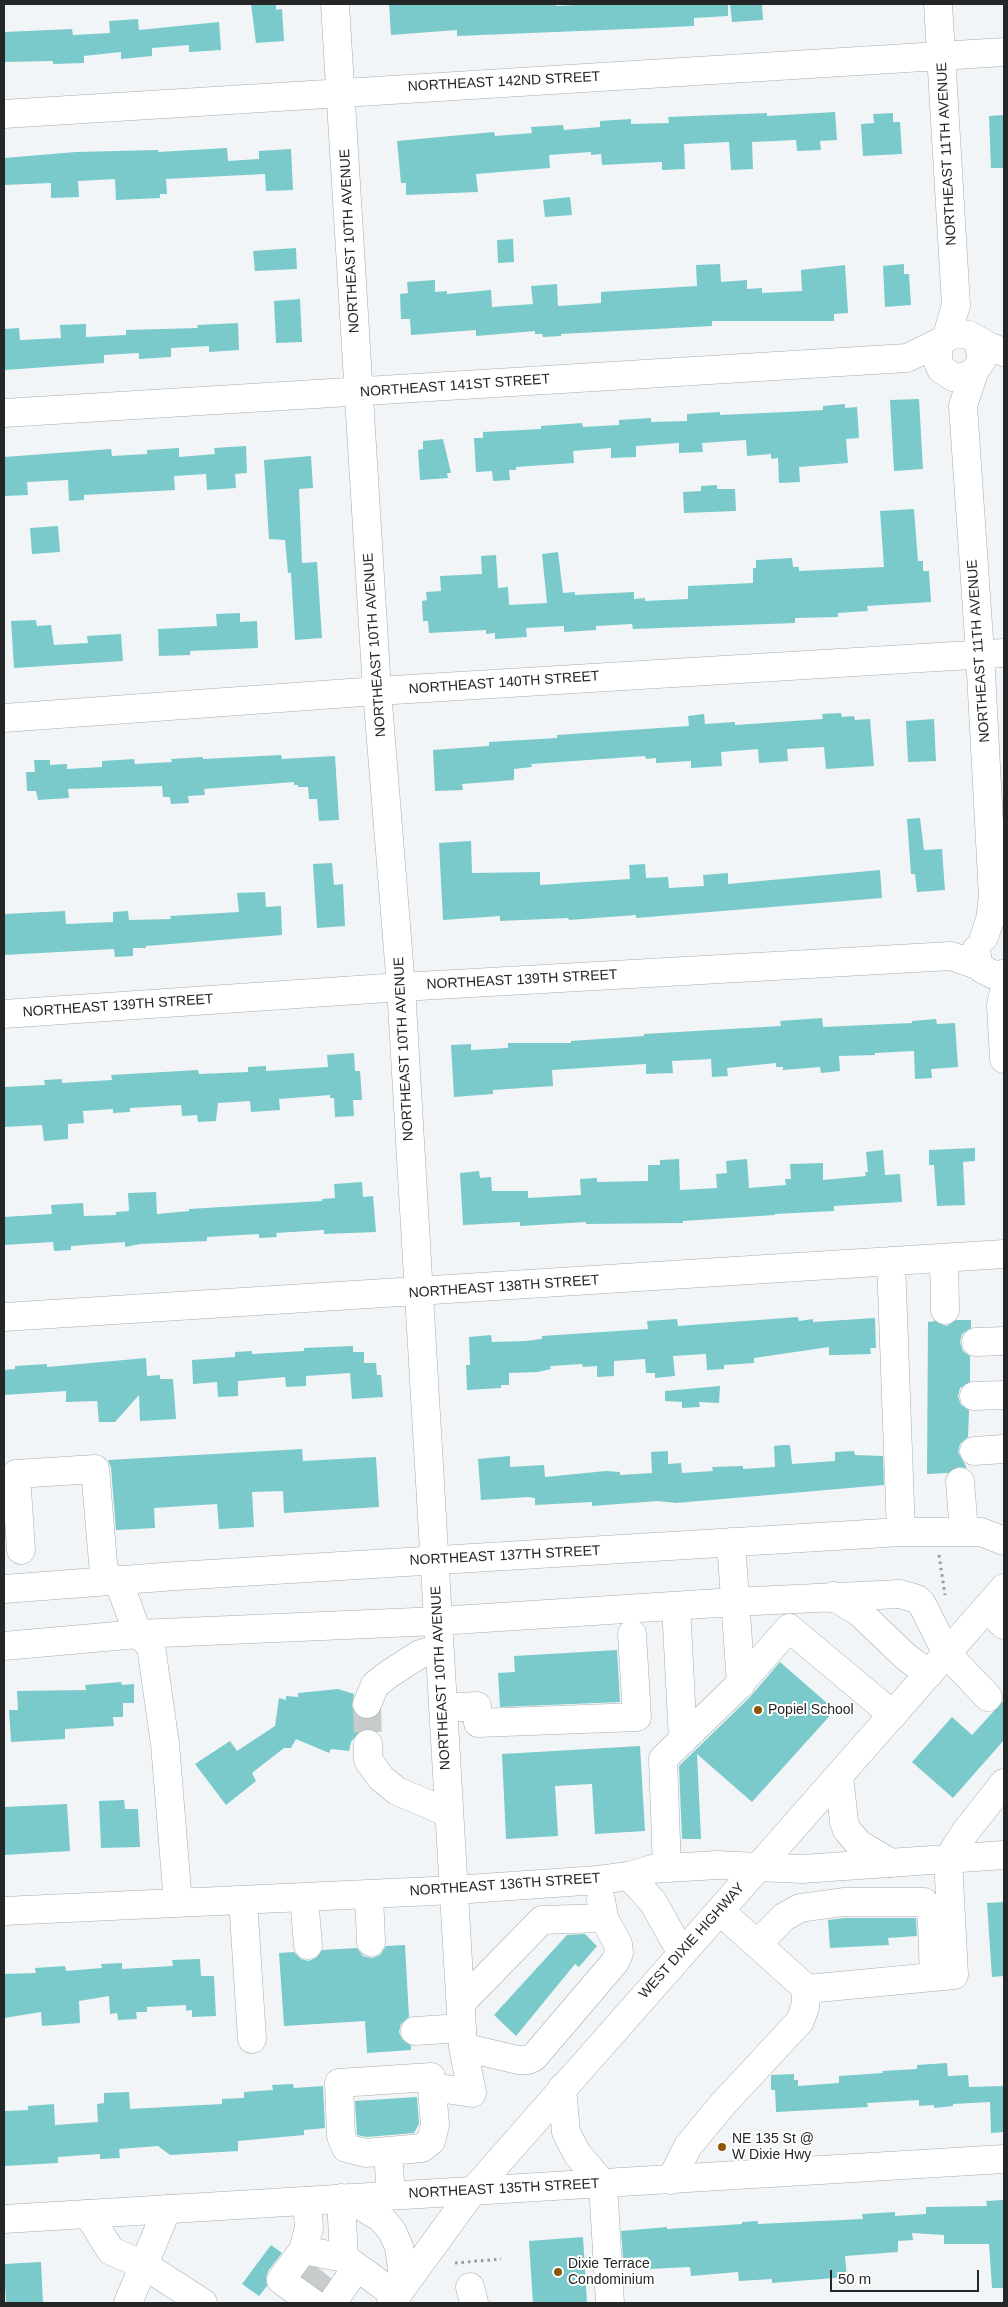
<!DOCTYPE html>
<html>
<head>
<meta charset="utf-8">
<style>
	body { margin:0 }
	#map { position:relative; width:1008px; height:2307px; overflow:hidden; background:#f1f5f7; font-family:Arial,sans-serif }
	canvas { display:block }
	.frame { position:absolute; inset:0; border:5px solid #242627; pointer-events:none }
	.scale { position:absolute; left:830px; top:2270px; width:149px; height:22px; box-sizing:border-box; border:2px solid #242627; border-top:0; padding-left:6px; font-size:15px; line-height:18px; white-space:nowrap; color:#242627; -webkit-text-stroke:4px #fff; paint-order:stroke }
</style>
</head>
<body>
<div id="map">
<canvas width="1008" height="2307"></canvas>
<div class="frame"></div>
<div class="scale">50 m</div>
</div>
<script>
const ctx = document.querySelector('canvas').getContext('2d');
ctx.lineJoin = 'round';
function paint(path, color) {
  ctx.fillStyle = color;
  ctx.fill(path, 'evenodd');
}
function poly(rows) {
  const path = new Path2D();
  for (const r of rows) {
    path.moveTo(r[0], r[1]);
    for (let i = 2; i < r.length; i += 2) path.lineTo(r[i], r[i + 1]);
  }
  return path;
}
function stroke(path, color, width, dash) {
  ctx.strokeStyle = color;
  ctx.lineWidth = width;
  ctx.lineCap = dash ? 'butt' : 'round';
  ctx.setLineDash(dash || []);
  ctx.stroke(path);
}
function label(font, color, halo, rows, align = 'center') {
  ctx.font = font + ' Arial,sans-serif';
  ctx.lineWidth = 4;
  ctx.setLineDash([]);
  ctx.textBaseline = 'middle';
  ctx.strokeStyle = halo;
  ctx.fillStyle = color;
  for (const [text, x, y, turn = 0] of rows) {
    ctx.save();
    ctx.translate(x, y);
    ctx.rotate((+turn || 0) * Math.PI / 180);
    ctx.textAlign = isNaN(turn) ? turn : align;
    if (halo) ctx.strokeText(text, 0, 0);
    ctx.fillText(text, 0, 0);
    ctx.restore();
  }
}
paint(poly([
	[251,4,276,4,276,10,282,9,284,41,256,43],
	[389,4,556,4,556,6,594,4,728,4,728,16,694,18,694,26,653,28,457,36,457,30,391,35],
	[730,4,762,4,763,20,732,22],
	[138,19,139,30,219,22,221,50,189,52,189,45,152,48,152,56,121,59,121,52,84,56,84,63,53,64,53,61,4,62,4,32,72,29,73,35,110,33,109,21],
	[835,112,837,140,820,141,821,150,797,151,796,140,752,142,753,169,731,170,729,142,684,144,685,169,662,170,662,162,602,165,601,154,591,155,591,152,549,155,550,168,476,174,478,192,406,195,406,183,401,183,397,141,494,132,495,136,532,133,531,127,563,125,564,130,600,127,600,121,631,119,631,124,669,123,668,117,767,113,767,116],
	[893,113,893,122,900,122,902,154,863,156,861,124,874,123,873,114],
	[1004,115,1004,168,991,168,989,116],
	[227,148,228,161,259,159,259,151,291,149,293,190,266,191,265,174,166,179,167,194,160,194,160,198,116,200,115,179,78,181,79,197,51,198,51,183,4,185,4,158,76,152,158,150,158,152],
	[570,197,572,215,545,217,543,200],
	[513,239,514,262,498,263,497,240],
	[296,248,297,269,255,271,253,251],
	[720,264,721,282,747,280,747,289,762,288,762,293,802,291,801,270,845,265,848,313,834,314,834,321,712,321,712,326,561,334,561,336,543,337,542,334,535,334,535,331,476,336,476,330,411,335,410,319,401,319,400,294,408,293,407,282,435,280,435,292,447,291,447,294,491,290,492,307,533,304,531,286,557,284,558,306,601,303,601,292,697,286,696,265],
	[904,264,904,274,909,274,911,305,885,307,883,266],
	[300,299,302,342,276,343,274,301],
	[238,323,239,350,209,352,209,346,171,348,171,357,139,359,139,353,104,355,104,363,4,370,4,329,19,328,20,340,61,338,60,325,86,324,86,337,126,335,126,330,198,328,197,325],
	[919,399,923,469,894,471,890,400],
	[845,404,845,408,857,407,859,438,846,439,848,463,799,467,800,482,779,483,778,458,771,459,771,454,747,456,746,440,702,443,703,452,679,453,679,443,636,446,636,457,611,458,611,448,573,451,574,463,516,467,516,470,509,470,510,480,493,481,492,471,476,472,474,438,483,438,483,432,541,429,541,426,582,423,583,427,619,425,619,420,651,418,651,422,687,421,687,414,720,412,720,415,786,412,823,410,823,406],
	[443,439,451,473,447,473,448,478,420,480,418,450,423,449,423,441],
	[246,446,247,473,235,474,236,488,207,490,206,474,174,476,175,490,84,495,84,500,69,501,68,480,27,482,28,495,4,496,4,457,111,449,112,456,147,454,147,450,179,448,179,457,215,454,214,448],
	[311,456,313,488,299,489,302,563,317,562,322,638,295,640,291,573,288,573,285,540,269,539,264,460],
	[717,485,717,489,735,489,736,511,684,513,683,492,701,491,701,486],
	[914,509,918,561,923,561,923,571,929,571,931,602,867,606,868,611,838,613,838,617,795,618,795,623,633,629,632,624,596,626,596,630,564,632,564,626,526,628,527,637,495,639,495,633,486,634,486,630,429,633,428,621,423,621,422,601,427,600,426,592,441,591,440,576,482,574,481,556,496,555,498,588,508,587,509,605,547,603,542,554,558,552,563,593,575,592,575,595,634,592,634,599,645,598,645,601,688,599,688,586,753,583,753,568,756,568,756,560,792,558,793,567,799,567,799,571,884,567,880,511],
	[58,526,60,552,32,554,30,528],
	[240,613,240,622,257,621,258,648,190,651,190,655,159,656,158,629,217,626,216,614],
	[36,620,37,626,51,625,54,645,88,643,87,636,121,634,123,661,14,668,11,621],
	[841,713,842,717,854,716,855,720,870,719,874,766,826,769,824,747,787,749,788,761,759,763,758,749,721,752,722,766,691,768,691,761,656,763,656,758,646,759,645,756,531,764,532,767,514,769,514,780,462,784,463,790,435,791,433,750,489,746,489,742,557,738,557,735,689,726,688,716,704,714,705,724,735,722,735,725,823,719,822,714],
	[934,719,936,761,908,762,906,721],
	[281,755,282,759,335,756,339,820,319,821,317,799,309,799,308,787,298,787,298,785,294,785,294,782,204,789,205,795,188,796,189,803,171,804,170,797,163,797,162,786,68,789,69,798,38,800,36,791,27,791,26,772,35,772,34,760,50,760,50,765,67,764,67,769,102,767,102,761,134,759,135,764,172,762,171,759,203,757,203,759],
	[920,818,924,850,942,849,945,890,917,892,915,874,911,874,907,819],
	[471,841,472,873,540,872,540,885,630,879,629,865,645,864,646,878,668,877,669,888,704,886,703,875,728,873,728,884,880,870,882,898,636,918,636,915,569,920,568,918,500,921,500,916,443,920,439,843],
	[332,863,334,885,343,884,345,926,317,928,313,864],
	[265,892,266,907,281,906,282,935,146,946,146,948,133,948,133,956,115,957,114,949,4,955,4,914,65,911,66,924,113,922,113,912,128,911,129,920,171,919,170,916,239,912,237,893],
	[822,1018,823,1027,912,1023,912,1021,936,1019,937,1024,955,1023,958,1067,931,1069,932,1078,915,1079,914,1051,875,1053,875,1055,839,1056,840,1071,821,1073,820,1067,783,1070,783,1067,776,1067,776,1063,727,1068,728,1076,712,1077,711,1059,672,1061,673,1073,646,1074,646,1064,552,1070,553,1086,493,1090,493,1094,454,1097,451,1045,471,1044,471,1050,508,1048,508,1043,571,1043,571,1041,644,1036,644,1034,781,1026,780,1021],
	[354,1053,355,1071,360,1071,362,1100,353,1100,354,1116,335,1117,334,1098,330,1098,330,1095,279,1099,280,1110,251,1112,250,1101,218,1103,216,1121,198,1122,197,1115,182,1116,181,1105,130,1108,130,1112,113,1113,113,1109,83,1111,84,1123,68,1124,68,1139,44,1141,42,1125,4,1127,4,1087,45,1085,44,1080,62,1079,62,1083,112,1080,111,1075,198,1070,199,1074,248,1072,248,1067,266,1066,266,1071,328,1067,327,1055],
	[975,1148,975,1161,963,1162,965,1205,937,1206,934,1165,929,1165,929,1150],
	[883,1150,885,1175,900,1174,902,1202,834,1206,834,1211,775,1214,775,1215,683,1221,683,1223,586,1224,586,1222,520,1226,520,1222,463,1225,460,1173,479,1171,480,1178,491,1177,492,1191,528,1191,528,1198,581,1195,580,1179,597,1178,597,1182,648,1181,648,1165,660,1165,660,1160,679,1159,680,1190,717,1188,716,1174,727,1173,726,1161,747,1159,749,1188,786,1185,785,1179,791,1179,790,1164,823,1163,823,1180,866,1176,865,1172,868,1172,866,1152],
	[362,1182,363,1197,373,1196,376,1232,324,1234,324,1230,276,1233,277,1237,259,1238,259,1234,207,1237,207,1241,140,1244,125,1247,125,1242,71,1246,71,1250,54,1251,53,1242,4,1245,4,1217,52,1214,51,1205,83,1203,84,1216,116,1215,116,1212,129,1211,128,1193,156,1192,157,1214,189,1211,189,1209,322,1201,322,1199,335,1198,334,1184],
	[798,1317,799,1321,813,1319,813,1322,875,1318,876,1348,870,1348,871,1354,837,1355,829,1355,829,1347,754,1358,754,1363,724,1365,724,1369,707,1370,706,1354,673,1356,675,1376,655,1378,655,1373,646,1373,645,1359,614,1361,614,1376,597,1377,597,1366,583,1367,582,1364,550,1366,551,1369,538,1372,509,1373,509,1385,501,1385,501,1388,467,1390,466,1365,470,1365,469,1337,491,1335,492,1342,525,1341,542,1339,542,1336,648,1329,647,1321,677,1319,678,1326],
	[956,1320,971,1320,971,1328,962,1334,960,1342,963,1351,970,1356,970,1382,960,1388,958,1396,961,1405,969,1410,968,1437,960,1444,958,1452,967,1468,958,1467,948,1473,927,1474,928,1322,935,1321,946,1326],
	[353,1346,353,1352,364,1352,364,1363,376,1363,377,1375,381,1375,383,1397,352,1399,350,1373,306,1376,306,1386,286,1387,285,1377,238,1381,238,1396,218,1397,217,1382,193,1384,192,1360,235,1357,235,1352,252,1351,252,1354,304,1351,304,1348],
	[146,1358,147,1376,160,1375,160,1379,173,1379,176,1419,140,1421,139,1395,115,1422,99,1422,97,1401,66,1402,66,1391,4,1395,4,1370,15,1369,15,1366,47,1364,47,1367],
	[720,1386,719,1403,699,1402,700,1407,682,1408,682,1402,665,1401,665,1391],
	[782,1445,790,1445,792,1464,835,1461,835,1452,854,1451,855,1455,883,1456,884,1485,676,1503,658,1501,592,1506,592,1502,535,1505,535,1498,528,1497,481,1500,478,1459,510,1456,510,1467,544,1465,545,1477,606,1471,620,1472,620,1475,652,1473,651,1452,668,1451,668,1464,681,1463,682,1473,713,1471,712,1467,743,1466,743,1469,775,1467,774,1446],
	[302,1449,303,1461,376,1457,379,1507,284,1513,283,1491,252,1492,254,1527,219,1529,217,1504,154,1508,155,1528,116,1530,111,1468,108,1460],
	[617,1650,620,1702,500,1707,498,1673,515,1672,514,1656],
	[780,1662,835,1710,752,1802,697,1754,701,1839,682,1839,679,1766,750,1697],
	[121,1682,122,1685,134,1684,134,1703,123,1703,123,1717,113,1717,114,1726,65,1729,65,1739,11,1742,9,1710,18,1710,17,1691,86,1690,85,1685],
	[338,1689,354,1694,352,1706,355,1714,361,1718,369,1719,381,1711,378,1732,368,1728,360,1731,351,1742,349,1751,331,1749,329,1753,296,1739,291,1748,284,1748,252,1773,256,1781,226,1805,195,1764,230,1741,237,1751,275,1726,279,1698,286,1700,286,1696,298,1697,298,1693],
	[1004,1700,1004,1740,953,1798,912,1762,952,1717,972,1735],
	[640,1746,645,1831,595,1834,592,1784,555,1786,558,1836,506,1839,502,1754],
	[124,1800,125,1809,138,1809,140,1847,101,1848,99,1801],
	[67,1804,70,1851,4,1855,4,1807],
	[1004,1902,1004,1976,992,1977,987,1903],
	[844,1918,916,1918,917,1936,888,1938,889,1945,830,1948,828,1920],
	[585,1934,597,1946,579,1967,575,1964,516,2036,494,2015,567,1935],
	[405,1945,409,2017,401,2024,399,2032,402,2039,411,2046,411,2050,367,2053,365,2021,284,2026,279,1953,294,1952,301,1959,309,1961,317,1957,322,1950,357,1948,363,1956,372,1958,380,1955,386,1946],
	[200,1959,201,1976,214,1976,216,2016,192,2017,192,2010,186,2011,186,2005,147,2007,147,2012,136,2012,137,2019,118,2020,117,2013,110,2014,109,1996,79,2001,80,2023,42,2026,41,2012,4,2018,4,1974,36,1973,35,1968,65,1966,66,1971,102,1968,101,1964,122,1963,122,1969,173,1966,172,1960],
	[947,2063,948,2076,968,2075,969,2087,1004,2086,1004,2132,991,2133,990,2102,953,2104,953,2106,934,2108,934,2105,919,2106,919,2100,867,2103,868,2107,776,2112,775,2090,771,2090,771,2075,794,2074,794,2080,798,2080,798,2086,839,2083,839,2076,883,2073,882,2071,917,2069,917,2065],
	[293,2084,294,2088,323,2086,325,2128,304,2130,304,2135,238,2141,238,2151,170,2155,158,2146,119,2149,120,2158,100,2159,100,2154,58,2157,58,2163,4,2166,4,2111,28,2110,28,2106,54,2104,55,2125,98,2122,97,2104,104,2103,104,2093,129,2092,130,2109,222,2104,222,2099,244,2098,244,2092,273,2090,272,2085],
	[417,2097,419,2124,414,2133,367,2137,357,2135,355,2101],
	[1004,2200,1004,2288,992,2288,989,2244,944,2244,944,2235,912,2233,913,2240,898,2241,898,2252,845,2256,847,2277,772,2283,772,2279,739,2281,738,2272,691,2276,690,2267,649,2269,648,2257,623,2258,621,2231,667,2227,667,2229,742,2224,742,2222,758,2221,758,2224,863,2219,862,2214,895,2212,895,2216,926,2214,926,2207,987,2206,986,2201],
	[583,2237,587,2303,533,2303,529,2241],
	[271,2245,282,2253,268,2271,266,2278,267,2286,259,2296,242,2284],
	[41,2262,43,2303,6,2303,4,2264]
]), '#7acacb');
stroke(poly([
	[367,1704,368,1744],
	[306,2291,322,2271]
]), '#c8cccd', 28, [28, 14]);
const minor = poly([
	[335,4,377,691,401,987,463,2047,472,2093,432,2087],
	[938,4,956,305,947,336],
	[4,114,1004,52],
	[975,339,979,345,982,360,974,372,961,378,953,377,941,369,938,362,938,348,942,341,954,333,969,335,990,347,1004,352],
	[974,372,963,406,980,654,993,897,990,920,984,937],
	[4,413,907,358,942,341],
	[4,718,377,691,1004,653],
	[976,950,978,963,982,969,994,975,1004,974],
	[1004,991,1001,1005,1004,1059],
	[4,1014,401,987,951,956,980,966],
	[944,1258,945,1310],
	[891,1261,901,1532],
	[4,1317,1004,1254],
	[976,1342,1004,1341],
	[974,1396,1004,1395],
	[974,1451,1004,1449],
	[960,1482,964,1531],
	[731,1542,741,1684],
	[21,1550,16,1474,95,1469,104,1574,118,1580,138,1634,151,1646,165,1744,178,1903],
	[4,1589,176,1576,901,1532,981,1532,1004,1541],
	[830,1598,833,1596,859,1612,906,1657,929,1674],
	[676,1606,683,1740],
	[987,1608,1004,1625],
	[4,1646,138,1634,438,1621,734,1602,900,1594,917,1599,922,1604,947,1654,988,1697],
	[367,1704,375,1685,389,1674,420,1654,439,1649],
	[443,1708,477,1706,478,1723,637,1717,632,1634],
	[368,1744,368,1760,381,1778,397,1791,449,1813],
	[667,1868,663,1759,737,1687,789,1628,893,1715],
	[369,1894,371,1942],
	[304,1898,308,1945],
	[243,1900,252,2039],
	[4,1911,454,1890,598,1880,629,1876,652,1869,667,1868,717,1865,802,1869,1004,1855],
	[720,1911,807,1989,954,1975,948,1859,966,1831,1004,1783],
	[757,1944,784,1917,800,1908,843,1902,924,1902,931,1911,932,1923,934,1977],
	[461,2003,542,1920,604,1918,601,1900],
	[415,2031,462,2028],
	[463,2047,518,2060,528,2060,534,2057,615,1962,619,1953,618,1944,604,1918],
	[431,2077,435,2125,431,2141,422,2148,366,2153,346,2148,341,2136,339,2083,431,2077],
	[388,2153,391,2195],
	[671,2180,688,2146,723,2104,800,2021,805,2007,807,1989],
	[603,2184,610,2303],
	[341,2198,344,2258],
	[307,2201,309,2228,303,2250,281,2280,313,2303],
	[88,2214,111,2251,144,2265,203,2303],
	[303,2250,344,2258,357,2267,332,2303],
	[357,2267,397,2296],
	[470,2287,474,2303],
	[128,2303,167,2209]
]);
const major = poly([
	[839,1775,844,1822,847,1830,859,1844,891,1863],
	[629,1876,653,1902,682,1954],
	[562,2088,566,2132,570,2140,578,2155,603,2184],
	[348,2198,381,2218,392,2231,399,2247,404,2285],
	[4,2219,1004,2159],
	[391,2303,472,2192,1004,1588]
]);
stroke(minor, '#a7abad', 29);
stroke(major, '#a7abad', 29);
stroke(poly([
	[939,1555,945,1595],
	[455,2263,501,2259]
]), '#989b9d', 3, [2.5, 4]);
stroke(minor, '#fff', 28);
stroke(major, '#fff', 28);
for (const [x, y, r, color] of [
	[758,1710,5,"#8b5704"],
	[722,2147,5,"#8b5704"],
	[558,2272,5,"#8b5704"]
]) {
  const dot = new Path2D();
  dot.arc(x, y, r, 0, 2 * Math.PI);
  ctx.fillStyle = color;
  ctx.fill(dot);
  stroke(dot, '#fff', 2);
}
label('14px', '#242627', '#fff', [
	["NORTHEAST 142ND STREET",504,82,-3],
	["NORTHEAST 11TH AVENUE",947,154,-93],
	["NORTHEAST 10TH AVENUE",350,241,-93],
	["NORTHEAST 141ST STREET",455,386,-4],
	["NORTHEAST 10TH AVENUE",375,645,-94],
	["NORTHEAST 11TH AVENUE",979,651,-94],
	["NORTHEAST 140TH STREET",504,683,-4],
	["NORTHEAST 139TH STREET",522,980,-3],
	["NORTHEAST 139TH STREET",118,1006,-4],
	["NORTHEAST 10TH AVENUE",404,1049,-93],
	["NORTHEAST 138TH STREET",504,1287,-4],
	["NORTHEAST 137TH STREET",505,1556,-3],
	["NORTHEAST 10TH AVENUE",441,1678,-93],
	["NORTHEAST 136TH STREET",505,1885,-4],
	["WEST DIXIE HIGHWAY",692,1941,-48],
	["NORTHEAST 135TH STREET",504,2189,-3]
]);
label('14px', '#242627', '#fff', [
	["Popiel School",768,1710],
	["NE 135 St @",732,2139],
	["W Dixie Hwy",732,2155],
	["Dixie Terrace",568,2264],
	["Condominium",568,2280]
], 'left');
</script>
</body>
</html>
